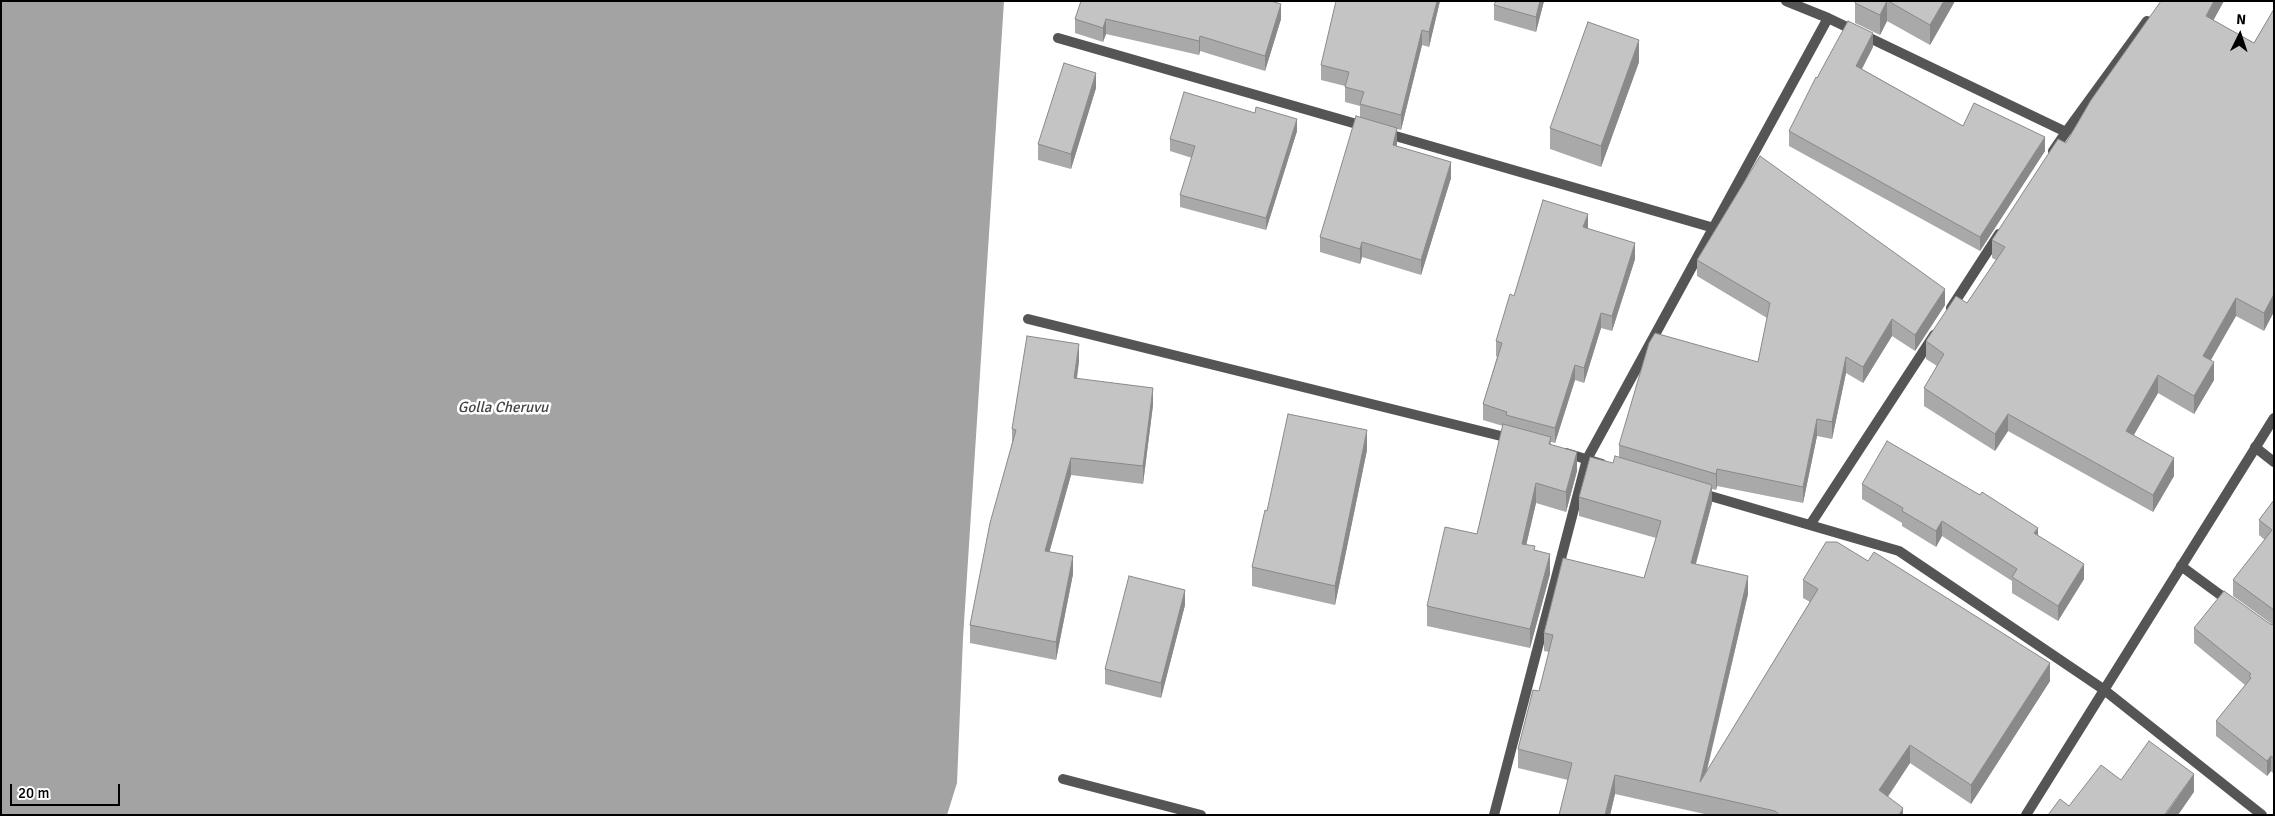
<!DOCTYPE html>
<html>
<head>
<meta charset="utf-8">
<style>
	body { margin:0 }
	#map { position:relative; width:2275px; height:816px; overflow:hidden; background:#fff; font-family:Signika,sans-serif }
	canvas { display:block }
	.frame { position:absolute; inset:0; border:2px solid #000; pointer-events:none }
	.north { position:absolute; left:2215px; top:10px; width:50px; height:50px; -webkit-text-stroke:4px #fff; paint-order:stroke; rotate:4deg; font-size:14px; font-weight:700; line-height:20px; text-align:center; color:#000 }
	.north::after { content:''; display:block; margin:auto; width:18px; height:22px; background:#000; clip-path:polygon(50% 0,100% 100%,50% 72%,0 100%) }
	.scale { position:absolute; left:10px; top:784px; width:110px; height:22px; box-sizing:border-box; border:2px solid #000; border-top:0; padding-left:6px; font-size:15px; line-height:18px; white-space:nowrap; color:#000; -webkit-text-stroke:4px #fff; paint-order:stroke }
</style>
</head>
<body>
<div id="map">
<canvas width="2275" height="816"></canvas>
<div class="frame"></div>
<div class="north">N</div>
<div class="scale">20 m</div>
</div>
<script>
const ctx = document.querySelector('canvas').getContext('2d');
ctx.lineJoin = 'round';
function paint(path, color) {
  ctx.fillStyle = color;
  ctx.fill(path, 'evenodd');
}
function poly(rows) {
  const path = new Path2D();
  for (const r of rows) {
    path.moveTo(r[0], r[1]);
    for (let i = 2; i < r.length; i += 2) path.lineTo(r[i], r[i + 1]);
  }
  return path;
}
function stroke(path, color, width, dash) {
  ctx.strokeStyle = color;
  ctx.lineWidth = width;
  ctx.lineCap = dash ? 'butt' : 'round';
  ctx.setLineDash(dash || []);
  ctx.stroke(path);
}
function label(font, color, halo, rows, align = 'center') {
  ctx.font = font + ' Signika,sans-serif';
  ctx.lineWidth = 5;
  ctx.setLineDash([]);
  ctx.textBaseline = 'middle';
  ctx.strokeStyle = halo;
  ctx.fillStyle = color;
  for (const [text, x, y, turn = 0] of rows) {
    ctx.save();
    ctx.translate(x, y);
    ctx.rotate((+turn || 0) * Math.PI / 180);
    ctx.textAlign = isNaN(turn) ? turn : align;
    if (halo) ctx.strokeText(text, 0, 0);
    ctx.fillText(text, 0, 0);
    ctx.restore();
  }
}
paint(poly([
	[1,1,1004,1,963,638,957,783,947,815,1,815]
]), '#a3a3a3');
stroke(poly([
	[1828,18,2066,132,2053,151],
	[1058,38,1367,127],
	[2066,132,2147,21],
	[1385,133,1714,228],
	[1951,308,1999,234],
	[1028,319,1513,439],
	[2255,447,2274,462],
	[1566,453,1602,464],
	[1700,493,1899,551,2103,689,2262,815],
	[1810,525,1934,335],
	[2181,566,2230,602],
	[1063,779,1201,815],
	[1494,815,1587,459,1828,18,1786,1]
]), '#555', 10);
stroke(poly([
	[2026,815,2274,418]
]), '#555', 10);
paint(poly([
	[1440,1,1429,47,1422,45,1401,130,1397,129,1397,146,1451,178,1421,275,1362,257,1360,264,1320,252,1320,237,1360,117,1360,106,1345,102,1345,86,1321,80,1321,65],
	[1544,1,1536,32,1494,20,1494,5],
	[1856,1,1955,1,1930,45,1887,21,1880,35,1855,23,1855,3],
	[2274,9,2264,331,2236,316,2210,360,2214,380,2194,414,2158,393,2134,435,2174,476,2153,512,2008,431,1995,451,1924,406,1924,388,1937,366,1926,359,1926,341,1967,303,1996,260,1992,258,1992,240,2066,143,2213,20,2254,43],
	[1075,19,1281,19,1265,71,1200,51,1199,55,1106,34,1103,42,1075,33],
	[1873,47,1862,69,1963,126,2045,151,1980,251,1789,146,1789,131,1817,78],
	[1639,62,1601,167,1550,149,1550,128],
	[1096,88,1071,169,1038,160,1038,144],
	[1255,113,1297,131,1266,230,1180,207,1180,195,1192,158,1170,151,1170,139],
	[1588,229,1635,259,1612,331,1601,328,1584,383,1575,380,1555,443,1551,442,1551,444,1577,471,1566,512,1536,503,1526,545,1535,550,1550,574,1530,648,1427,626,1427,606,1477,534,1503,426,1483,420,1483,404,1497,357,1496,356,1496,341,1514,296],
	[1697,260,1945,305,1915,351,1892,336,1863,383,1846,373,1832,439,1817,436,1803,503,1717,486,1716,490,1712,489,1712,503,1696,564,1748,594,1707,771,1810,602,1803,598,1803,580,2050,681,1971,804,1910,763,1888,797,1903,815,1709,815,1615,794,1610,815,1559,815,1568,780,1518,768,1518,749,1539,691,1549,652,1544,651,1544,633,1644,578,1656,538,1579,516,1579,497,1619,458,1619,445,1758,362,1767,318,1697,276],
	[1079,361,1077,379,1153,405,1143,484,1071,475,1049,552,1073,574,1056,660,970,643,970,625,1012,443,1012,429],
	[1367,450,1335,605,1252,586,1252,567,1267,511],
	[1862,484,2038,536,2084,579,2058,621,2012,593,2012,581,1942,536,1936,547,1902,526,1902,523,1862,499],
	[2274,500,2274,774,2271,771,2267,776,2216,736,2216,721,2245,685,2194,643,2194,628,2273,625,2233,596,2233,580,2265,540,2259,535,2259,520],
	[1185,605,1161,698,1105,684,1105,669]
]), '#a9a9a9');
paint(poly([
	[1437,1,1440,1,1429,47,1429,32],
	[1540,1,1544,1,1536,32,1536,17],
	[1887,1,1887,21,1880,35,1880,15],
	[1944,1,1955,1,1930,45,1930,25],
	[2214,1,2224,1,2206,34,2206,16],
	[1281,4,1281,19,1265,71,1265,56],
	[1106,19,1106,34,1103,42,1103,28],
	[1422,30,1422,45,1401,130,1401,115],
	[1873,33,1873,47,1856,80,1856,66],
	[1200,36,1200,51,1199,55,1199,41],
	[1639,40,1639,62,1601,167,1601,146],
	[1096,73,1096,88,1071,169,1071,154],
	[1297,119,1297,131,1266,230,1266,218],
	[1397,128,1397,143,1393,160,1393,145],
	[2045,137,2045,151,1980,251,1980,237],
	[1451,162,1451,178,1421,275,1421,260],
	[1588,214,1588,229,1583,227],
	[1362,242,1362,257,1360,264,1360,249],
	[1635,243,1635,259,1612,331,1612,316],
	[1945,289,1945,305,1915,351,1915,335],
	[2274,294,2274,312,2264,331,2264,313],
	[2236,298,2236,316,2203,374,2203,356],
	[1601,313,1601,328,1584,383,1584,368],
	[1892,319,1892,336,1863,383,1863,367],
	[1079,344,1079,361,1074,396,1074,378],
	[1846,357,1846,373,1832,439,1832,422],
	[2214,362,2214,380,2194,414,2194,396],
	[1575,365,1575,380,1555,443,1555,428],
	[2158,375,2158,393,2126,448,2126,431],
	[1153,388,1153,405,1143,484,1143,466],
	[2008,414,2008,431,1995,451,1995,434],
	[1817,419,1817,436,1803,503,1803,487],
	[1367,430,1367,450,1335,605,1335,586],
	[1577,452,1577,471,1566,512,1566,492],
	[1071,458,1071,475,1045,568,1045,551],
	[2174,458,2174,476,2153,512,2153,495],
	[1717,469,1717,486,1716,490,1716,474],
	[1536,483,1536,503,1522,563,1522,544],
	[1712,485,1712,503,1691,581,1691,563],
	[1942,521,1942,536,1936,547,1936,531],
	[2038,528,2038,543,2034,533],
	[1550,554,1550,574,1530,648,1530,629],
	[1073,556,1073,574,1056,660,1056,642],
	[2084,564,2084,579,2058,621,2058,606],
	[1748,576,1748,594,1701,794,1700,782],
	[1185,590,1185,605,1161,698,1161,683],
	[2050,663,2050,681,1971,804,1971,785],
	[1910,745,1910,763,1879,809,1879,790],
	[2271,756,2271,771,2267,776,2267,761],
	[2194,774,2194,792,2178,815,2165,815],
	[1615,775,1615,794,1610,815,1605,815],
	[1903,808,1903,815,1899,815]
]), '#898989');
const building = poly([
	[1081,1,1271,1,1281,4,1265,56,1200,36,1199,41,1106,19,1103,28,1075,19,1081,1],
	[1336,1,1437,1,1429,32,1422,30,1401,115,1360,104,1364,92,1345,87,1349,72,1321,65,1336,1],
	[1496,1,1540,1,1536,17,1494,5,1496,1],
	[1856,1,1887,1,1880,15,1855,3,1856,1],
	[1888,1,1944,1,1930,25,1888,1],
	[2161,1,2214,1,2206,16,2254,43,2274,9,2274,294,2264,313,2236,298,2203,356,2214,362,2194,396,2158,375,2126,431,2174,458,2153,495,2008,414,1995,434,1924,388,1944,354,1926,341,1956,296,1967,303,2005,247,1992,240,2058,139,2066,143,2091,100,2161,1],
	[1848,21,1873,33,1856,66,1963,126,1974,103,2045,137,1980,237,1789,131,1816,77,1817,78,1848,21],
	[1588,22,1639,40,1601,146,1550,128,1588,22],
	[1064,63,1096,73,1071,154,1038,144,1064,63],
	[1184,92,1255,113,1256,107,1297,119,1266,218,1180,195,1195,146,1170,139,1184,92],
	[1356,116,1397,128,1393,145,1451,162,1421,260,1362,242,1360,249,1320,237,1356,116],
	[1760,156,1945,289,1915,335,1892,319,1863,367,1846,357,1832,422,1817,419,1803,487,1717,469,1716,474,1619,445,1649,343,1655,333,1758,362,1770,303,1697,260,1760,156],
	[1543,200,1588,214,1583,227,1635,243,1612,316,1601,313,1584,368,1575,365,1555,428,1506,415,1507,412,1483,404,1502,343,1496,341,1510,294,1514,296,1543,200],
	[1027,336,1079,344,1074,378,1153,388,1143,466,1071,458,1045,551,1073,556,1056,642,970,625,990,523,1016,430,1012,429,1027,336],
	[1288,414,1367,430,1335,586,1252,567,1265,510,1267,511,1288,414],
	[1503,424,1551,437,1549,444,1577,452,1566,492,1536,483,1522,544,1535,546,1534,550,1550,554,1530,629,1427,606,1445,527,1477,534,1503,424],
	[1887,441,1980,495,1982,492,2038,528,2034,533,2084,564,2058,606,2012,577,2017,569,1942,521,1936,531,1902,511,1903,508,1862,484,1887,441],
	[1615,456,1712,485,1691,563,1748,576,1700,782,1818,589,1803,580,1826,542,1837,542,1868,561,1874,552,2050,663,1971,785,1910,745,1879,790,1903,808,1899,815,1780,815,1775,811,1615,775,1605,815,1559,815,1572,763,1518,749,1533,690,1539,691,1553,635,1544,633,1563,558,1644,578,1661,521,1579,497,1590,457,1613,463,1615,456],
	[2274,500,2274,610,2233,580,2272,530,2259,520,2274,500],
	[1129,576,1185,590,1161,683,1105,669,1129,576],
	[2224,591,2270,624,2274,625,2274,758,2271,756,2267,761,2216,721,2251,678,2249,676,2251,674,2194,628,2224,591],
	[2149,741,2194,774,2165,814,2166,815,2048,815,2060,799,2069,806,2101,765,2121,780,2149,741]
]);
paint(building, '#c4c4c4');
stroke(building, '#898989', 1);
label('italic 15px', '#444', '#fff', [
	["Golla Cheruvu",503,408]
]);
</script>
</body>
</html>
